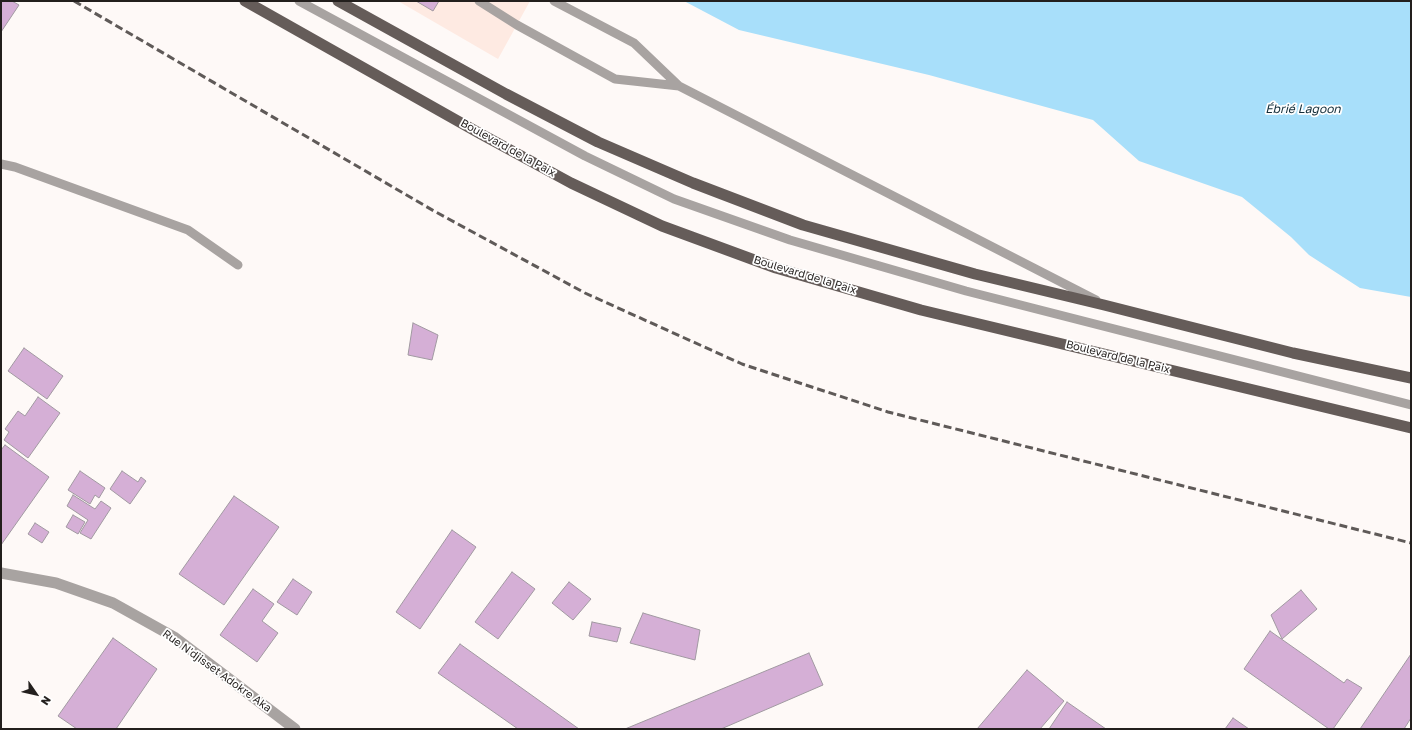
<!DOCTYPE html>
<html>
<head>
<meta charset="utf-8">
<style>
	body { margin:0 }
	#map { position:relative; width:1412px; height:730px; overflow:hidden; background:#fef9f7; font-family:"Golos Text",sans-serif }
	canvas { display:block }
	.frame { position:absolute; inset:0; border:2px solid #231f1d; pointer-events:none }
	.north { position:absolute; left:16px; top:674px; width:40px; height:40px; -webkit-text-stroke:3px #fff; paint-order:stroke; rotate:124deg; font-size:11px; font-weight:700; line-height:16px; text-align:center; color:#231f1d }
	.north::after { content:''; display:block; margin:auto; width:14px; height:18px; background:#231f1d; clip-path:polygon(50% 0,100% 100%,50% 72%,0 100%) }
</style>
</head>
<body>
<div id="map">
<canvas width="1412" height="730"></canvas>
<div class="frame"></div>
<div class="north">N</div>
</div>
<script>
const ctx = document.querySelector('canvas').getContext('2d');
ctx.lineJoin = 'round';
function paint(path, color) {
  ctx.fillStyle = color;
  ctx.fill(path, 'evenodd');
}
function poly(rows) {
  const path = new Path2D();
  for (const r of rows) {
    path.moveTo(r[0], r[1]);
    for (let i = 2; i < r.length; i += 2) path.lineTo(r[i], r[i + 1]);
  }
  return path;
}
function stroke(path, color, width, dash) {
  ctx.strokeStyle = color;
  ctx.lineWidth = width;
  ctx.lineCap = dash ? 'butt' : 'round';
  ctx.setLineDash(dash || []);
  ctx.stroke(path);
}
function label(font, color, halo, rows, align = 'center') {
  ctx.font = font + ' "Golos Text",sans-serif';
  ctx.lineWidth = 3.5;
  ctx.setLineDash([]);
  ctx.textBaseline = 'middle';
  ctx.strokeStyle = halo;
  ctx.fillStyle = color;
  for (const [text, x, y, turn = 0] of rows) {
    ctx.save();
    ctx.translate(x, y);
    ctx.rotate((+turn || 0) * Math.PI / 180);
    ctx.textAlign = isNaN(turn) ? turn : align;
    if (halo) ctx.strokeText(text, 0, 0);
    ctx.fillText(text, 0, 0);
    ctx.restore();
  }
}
paint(poly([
	[398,1,530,1,498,59]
]), '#feeae2');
paint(poly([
	[684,1,1411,1,1411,297,1360,288,1309,255,1291,237,1242,197,1139,161,1093,120,929,75,739,30]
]), '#a8dffa');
const building = poly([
	[1,1,12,1,19,5,1,32,1,1],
	[416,1,439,1,433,11,416,1],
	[413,323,438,335,432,360,408,355,413,323],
	[24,348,63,376,47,399,8,371,24,348],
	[38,397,60,413,28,458,4,440,9,432,5,429,18,411,25,416,38,397],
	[5,445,49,477,1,545,1,450,5,445],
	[80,471,105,488,99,498,95,495,90,504,68,490,80,471],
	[122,471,138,482,141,477,146,481,130,504,110,489,122,471],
	[73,495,95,509,101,501,111,508,91,539,80,533,88,520,67,506,73,495],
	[234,496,279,527,224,605,179,574,234,496],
	[73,515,85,522,78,534,66,527,73,515],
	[35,523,49,532,42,543,28,534,35,523],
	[452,530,476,547,420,629,396,612,452,530],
	[512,572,535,589,498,639,475,622,512,572],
	[293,579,312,592,297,615,277,602,293,579],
	[569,582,591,599,573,620,552,603,569,582],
	[253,589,274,604,262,621,278,633,257,662,220,635,253,589],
	[1301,590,1317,609,1282,639,1271,615,1301,590],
	[643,613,700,630,695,660,630,643,643,613],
	[592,622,621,628,617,642,589,636,592,622],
	[1270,631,1344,683,1347,679,1362,688,1333,729,1329,729,1244,669,1270,631],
	[113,638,157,669,116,729,77,729,58,716,113,638],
	[460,644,579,729,518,729,438,673,460,644],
	[809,653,823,685,721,729,625,729,809,653],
	[1411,654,1411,718,1404,729,1360,729,1411,654],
	[1027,670,1064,701,1040,729,977,729,1027,670],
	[1067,702,1106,729,1049,729,1067,702],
	[1233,718,1249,729,1225,729,1233,718]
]);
paint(building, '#d5afd6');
stroke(building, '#a199a1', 1);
stroke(poly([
	[299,1,585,156,674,199,790,240,966,291,1411,405],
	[479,1,517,25,615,79,679,86],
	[554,1,634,43,679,86,1096,300],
	[1,164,15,167,188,230,238,265]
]), '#a8a3a1', 9);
stroke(poly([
	[1,573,56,583,113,603,174,637,295,729]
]), '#a8a3a1', 11);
stroke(poly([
	[245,1,479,133,571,183,662,226,776,268,921,310,1411,428],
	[338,1,506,94,598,142,693,183,803,225,975,274,1104,305,1293,353,1411,378]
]), '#655c59', 11);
stroke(poly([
	[74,1,434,211,585,293,742,364,888,412,1411,543]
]), '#5f5a58', 3, [8, 4]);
label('11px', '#231f1d', '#fff', [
	["Boulevard de la Paix",508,148,29],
	["Boulevard de la Paix",805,275,17],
	["Boulevard de la Paix",1118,357,14],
	["Rue N'djisset Adokre Aka",217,671,36]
]);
label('italic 12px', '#122d39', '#fff', [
	["Ébrié Lagoon",1303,109]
]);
</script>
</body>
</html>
